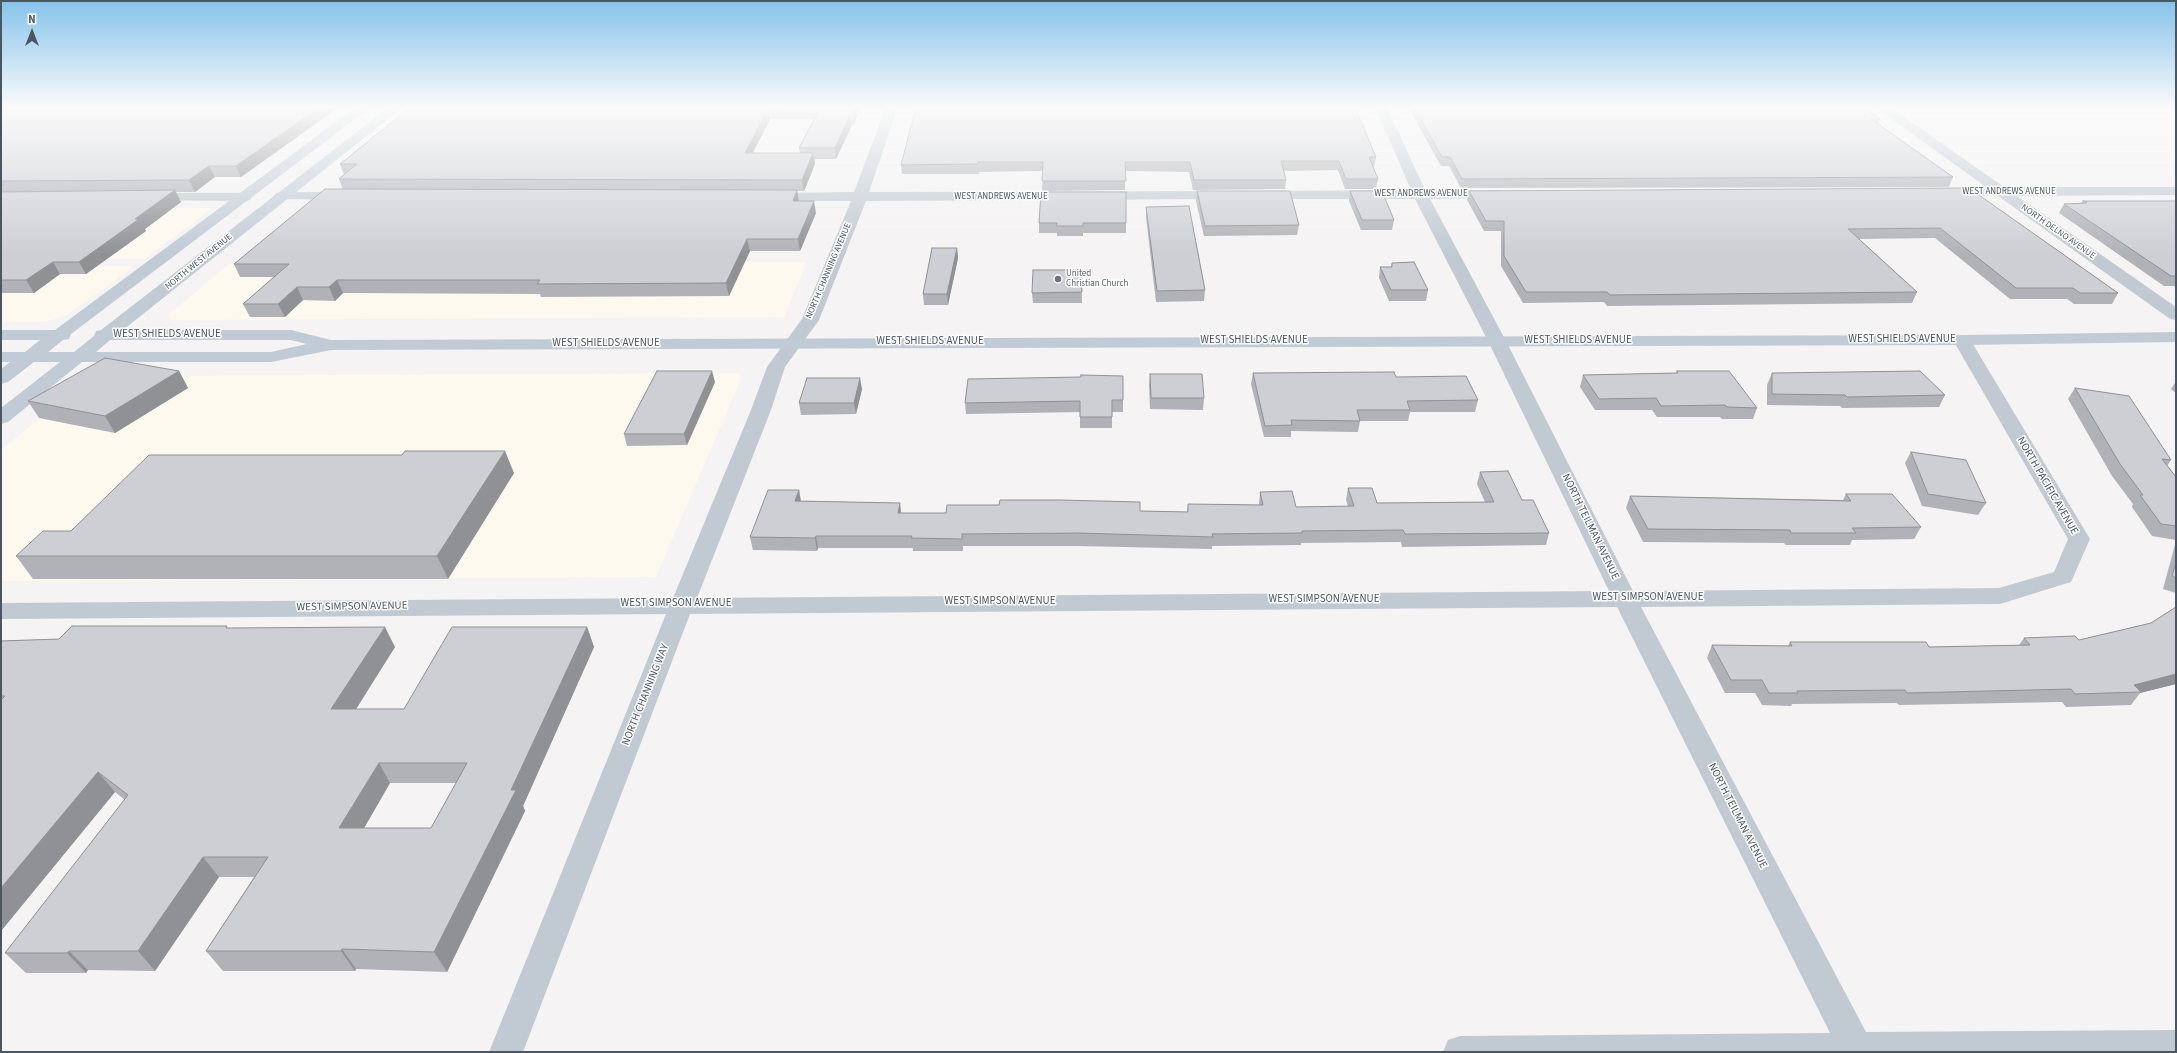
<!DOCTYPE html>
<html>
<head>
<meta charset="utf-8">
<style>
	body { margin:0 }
	#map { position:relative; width:2177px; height:1053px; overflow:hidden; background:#f5f3f3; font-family:"Source Sans 3",sans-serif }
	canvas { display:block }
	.frame { position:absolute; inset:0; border:2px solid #4a5661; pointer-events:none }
	.north { position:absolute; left:12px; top:12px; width:40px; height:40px; -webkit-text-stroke:3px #fff; paint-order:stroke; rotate:0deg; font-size:11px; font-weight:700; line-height:16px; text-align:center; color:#4a5661 }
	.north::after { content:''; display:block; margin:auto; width:14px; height:18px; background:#4a5661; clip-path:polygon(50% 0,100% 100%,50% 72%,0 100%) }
</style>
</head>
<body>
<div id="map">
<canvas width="2177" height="1053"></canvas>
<div class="frame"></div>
<div class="north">N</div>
</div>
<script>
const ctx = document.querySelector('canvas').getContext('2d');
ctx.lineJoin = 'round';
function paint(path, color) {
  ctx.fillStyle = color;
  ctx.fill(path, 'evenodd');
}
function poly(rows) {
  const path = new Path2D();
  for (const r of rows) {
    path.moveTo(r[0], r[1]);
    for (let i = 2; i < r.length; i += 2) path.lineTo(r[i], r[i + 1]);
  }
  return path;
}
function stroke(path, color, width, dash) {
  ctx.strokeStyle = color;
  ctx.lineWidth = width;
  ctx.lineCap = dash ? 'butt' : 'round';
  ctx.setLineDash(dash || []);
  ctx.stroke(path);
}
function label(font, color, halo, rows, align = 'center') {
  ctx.font = font + ' "Source Sans 3",sans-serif';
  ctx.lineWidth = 3;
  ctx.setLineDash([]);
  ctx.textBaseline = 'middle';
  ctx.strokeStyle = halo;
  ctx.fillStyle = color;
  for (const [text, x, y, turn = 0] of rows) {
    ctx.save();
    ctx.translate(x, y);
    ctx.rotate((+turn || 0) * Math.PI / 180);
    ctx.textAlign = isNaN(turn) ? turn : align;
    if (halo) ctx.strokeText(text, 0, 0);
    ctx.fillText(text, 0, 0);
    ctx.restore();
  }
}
paint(poly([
	[212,208,144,259,35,259,111,209],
	[807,262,784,317,176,320,171,319,168,315,229,264],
	[1,266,134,266,69,314,53,320,36,322,1,322],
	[735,373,741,374,742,377,656,577,1,581,1,450,83,383,109,376]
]), '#fdf9ef');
paint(poly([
	[886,107,898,107,869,192,1227,191,1232,192,1234,195,1232,198,1227,199,866,201,819,320,785,367,771,410,697,598,1609,591,1488,341,1415,199,1261,199,1256,198,1254,195,1256,192,1261,191,1411,190,1375,107,1387,107,1425,190,1499,190,1504,191,1506,194,1504,197,1499,198,1430,199,1506,341,1633,591,1999,588,2054,572,2068,539,1953,340,1956,336,1962,335,1968,336,2090,539,2071,582,2000,604,1641,607,1866,1032,2176,1030,2176,1052,1443,1052,1448,1040,1460,1036,1830,1033,1617,607,690,614,523,1052,489,1052,666,614,1,619,1,603,673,598,751,410,767,367,802,319,851,201,769,201,764,200,762,197,764,194,769,193,854,192,886,107],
	[1875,107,1890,107,2004,187,2176,187,2176,195,2017,196,2176,307,2176,320,2170,319,1998,196,1940,195,1938,192,1940,189,1945,188,1986,187,1875,107],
	[281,192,347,192,352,193,354,196,352,199,347,200,276,199,274,196,276,193,281,192],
	[148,193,245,193,250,194,252,197,250,200,245,201,143,200,141,197,143,194,148,193]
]), '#c1cad2');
paint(poly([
	[356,107,371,107,71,334,69,339,63,340,48,352,74,352,94,336,96,331,101,330,389,107,403,107,123,330,291,330,331,340,1962,335,2176,332,2176,342,1962,345,331,350,271,362,82,362,8,422,1,424,1,408,60,362,34,362,8,382,1,384,1,369,10,362,1,362,1,352,25,352,40,340,1,340,1,330,55,330,356,107],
	[110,340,291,340,307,344,271,352,96,352,110,340]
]), '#c1cbd6');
paint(poly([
	[1,107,339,107,241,177,215,177,195,192,176,192,181,202,145,229,146,231,86,274,60,274,34,293,1,293],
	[411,107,860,107,854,125,852,125,836,159,814,159,815,164,804,191,797,191,799,201,816,213,800,251,750,251,729,296,541,297,540,294,343,293,335,301,303,300,285,317,250,317,243,304,274,277,240,277,234,264,343,190,339,179,344,175,340,164],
	[770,119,814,119,799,148,800,153,753,153],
	[916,107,1376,157,1374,167,1373,167,1378,179,1376,189,1345,189,1338,170,1284,171,1286,180,1285,189,1193,190,1189,172,1125,171,1125,190,1042,191,1043,171,979,172,979,174,902,174,901,165],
	[1408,107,1864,107,1880,119,1878,124,1953,177,1949,187,1461,188,1449,166,1441,166],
	[1969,188,2118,293,2112,304,2074,304,2067,299,2010,299,1935,238,1859,239,1917,292,1912,303,1607,306,1604,302,1523,303,1501,266,1501,231,1484,231,1467,200,1469,191],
	[1197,191,1299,225,1297,235,1204,236,1196,201],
	[1350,191,1394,220,1392,230,1361,230,1349,201],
	[1041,192,1126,223,1126,233,1083,233,1083,236,1057,236,1057,233,1039,233,1039,223],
	[2083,201,2176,201,2176,288,2174,286,2164,286,2059,213,2064,204,2081,203],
	[1146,207,1205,290,1204,301,1156,302,1146,217],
	[957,248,958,258,948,305,924,305,923,294],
	[1392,263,1428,290,1426,301,1389,301,1379,278,1380,267,1391,267],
	[1081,270,1082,303,1033,303,1032,293],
	[179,371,188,388,115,433,39,418,28,401],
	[1677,371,1757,408,1753,419,1722,419,1720,417,1657,417,1652,410,1595,410,1580,387,1583,375,1676,373],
	[1253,373,1396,377,1478,400,1475,412,1410,412,1408,421,1360,421,1358,432,1291,431,1291,437,1264,437,1251,384],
	[1772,373,1945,395,1939,407,1842,408,1840,406,1767,405,1767,385],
	[1150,374,1204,398,1203,410,1150,409,1149,385],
	[968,379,1123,400,1123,412,1112,412,1112,428,1080,428,1080,412,966,414,965,403],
	[2176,381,2176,393,2171,389],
	[715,382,687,445,627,446,624,434],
	[2075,388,2171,460,2167,466,2176,477,2176,540,2152,536,2132,507,2133,504,2112,476,2068,399],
	[862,389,856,414,801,415,799,403],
	[1911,452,1986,503,1978,515,1922,506,1905,463],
	[1480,472,1522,500,1549,533,1546,545,1402,547,1401,542,1301,543,1301,545,1212,546,1212,549,1078,546,963,546,963,551,913,551,913,548,818,548,817,551,753,550,750,537,799,490,801,501,900,503,901,513,946,513,1140,511,1187,512,1188,504,1259,505,1260,492,1296,507,1348,506,1346,500,1348,488,1377,503,1485,502,1477,484],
	[514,473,448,579,33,579,16,556,71,531],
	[1846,494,1921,527,1914,539,1852,540,1850,545,1786,545,1784,543,1643,542,1626,508,1630,496,1843,500],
	[2176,541,2176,593,2163,589],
	[2176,607,2176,684,2140,693,2131,705,2066,707,2062,702,1899,705,1897,703,1792,704,1791,706,1762,705,1755,693,1725,693,1707,658,1712,645,1788,646,1790,642,1929,647,2019,645,2024,638,2079,640,2151,623],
	[587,627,594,647,523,806,525,811,447,972,356,969,355,971,223,971,206,951,254,877,219,877,155,971,88,970,86,973,26,973,5,953,125,800,115,792,1,931,1,641,59,639,228,628,395,647,355,709,404,709],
	[390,783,456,783,431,828,364,828]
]), '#b0b2b7');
paint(poly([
	[320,107,339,107,241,177,236,166],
	[856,107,860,107,854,125,853,114],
	[768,109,770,119,747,164,745,153],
	[850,114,852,125,836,159,835,148],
	[813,153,815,164,804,191,802,180],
	[209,166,215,177,195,192,189,180],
	[175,190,181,202,145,229,146,231,86,274,79,262,135,219],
	[797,190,799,202,793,201],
	[814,201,816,213,800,251,798,239],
	[747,239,750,251,729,296,726,283],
	[957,248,958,258,948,305,947,294],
	[53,262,60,274,34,293,26,280],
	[337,280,343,293,335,301,329,287],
	[297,287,303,300,285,317,278,304],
	[179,371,188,388,115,433,105,416],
	[712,371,715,382,687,445,684,434],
	[860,378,862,389,856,414,854,403],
	[505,451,514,473,448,579,437,556],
	[799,490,801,503,795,501],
	[900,503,901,515,898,513],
	[816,536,818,548,817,551,815,538],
	[385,627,395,647,343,730,331,709],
	[587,627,594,647,523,806,525,811,447,972,434,952,511,790],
	[2176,674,2176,684,2140,693,2141,692,2134,685],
	[379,763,390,783,352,849,339,828],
	[98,772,115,792,1,931,1,888],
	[203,857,219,877,155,971,138,951],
	[342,949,356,969,355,971,341,951],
	[69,951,88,970,86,973,67,953]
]), '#909195');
const building = poly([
	[1,107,320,107,236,166,209,166,189,180,1,181,1,107],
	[411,107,856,107,853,114,850,114,835,148,799,148,820,108,768,109,745,153,813,153,802,180,339,179,357,164,340,164,411,107],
	[916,107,1355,107,1376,157,1369,157,1378,179,1346,179,1339,161,1281,161,1286,180,1194,180,1190,162,1125,162,1126,181,1042,181,1043,162,978,162,978,164,901,165,916,107],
	[1414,107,1864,107,1880,119,1871,119,1953,177,1462,179,1450,157,1442,157,1414,107],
	[1969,188,2118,293,2080,293,2073,288,2016,288,1940,228,1848,229,1917,292,1610,295,1607,292,1526,292,1504,256,1504,221,1486,221,1469,191,1969,188],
	[325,189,797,190,793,201,814,201,798,239,747,239,726,283,537,284,540,280,337,280,329,287,297,287,278,304,243,304,289,264,234,264,325,189],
	[175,190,135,219,139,219,79,262,53,262,26,280,1,280,1,192,175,190],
	[1197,191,1290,191,1299,225,1205,226,1197,191],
	[1350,191,1382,191,1394,220,1362,220,1350,191],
	[1041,192,1126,192,1126,223,1083,223,1083,226,1056,226,1057,223,1039,223,1041,192],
	[2083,201,2176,201,2176,276,2171,276,2064,204,2087,203,2083,201],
	[1189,206,1205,290,1157,291,1146,207,1189,206],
	[932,248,957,248,947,294,923,294,932,248],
	[1414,262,1428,290,1391,290,1380,267,1392,267,1392,263,1414,262],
	[1033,270,1081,270,1082,292,1032,293,1033,270],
	[105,358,179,371,105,416,28,401,105,358],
	[657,371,712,371,684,434,624,434,657,371],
	[1677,371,1729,371,1757,408,1727,407,1725,405,1661,406,1656,398,1599,399,1583,375,1678,373,1677,371],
	[1920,371,1945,395,1847,397,1845,395,1772,394,1772,373,1920,371],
	[1394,372,1396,377,1466,376,1478,400,1407,401,1410,410,1357,410,1360,421,1291,420,1292,425,1265,426,1253,373,1394,372],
	[1150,374,1202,374,1204,398,1151,398,1150,374],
	[1081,375,1123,376,1123,400,1112,400,1112,417,1080,417,1080,401,965,403,968,379,1081,377,1081,375],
	[807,378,860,378,854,403,799,403,807,378],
	[2075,388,2129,396,2171,460,2162,459,2176,477,2176,526,2161,524,2140,495,2143,495,2120,464,2075,388],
	[405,451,505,451,437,556,16,556,43,531,71,531,149,455,402,455,405,451],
	[1911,452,1966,460,1986,503,1928,494,1911,452],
	[1508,471,1522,500,1533,500,1549,533,1405,534,1403,530,1302,531,1302,533,1212,534,1213,537,1078,533,962,534,962,539,911,538,912,536,816,536,815,538,750,537,768,490,799,490,795,501,900,503,898,513,946,513,947,505,999,505,1000,500,1059,500,1140,502,1140,511,1188,512,1188,504,1263,505,1260,492,1292,491,1296,507,1354,506,1348,488,1372,488,1377,503,1494,502,1480,472,1508,471],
	[1846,494,1892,494,1921,527,1852,528,1856,533,1791,533,1790,530,1648,529,1630,496,1851,501,1846,494],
	[2176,562,2176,578,2172,576,2176,562],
	[2176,607,2176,674,2134,685,2141,692,2075,694,2071,689,1907,693,1905,690,1797,691,1798,693,1769,693,1762,680,1731,680,1712,645,1792,646,1790,642,1926,642,1929,647,2030,645,2024,638,2075,636,2079,640,2151,623,2176,607],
	[72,626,227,626,226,628,385,627,331,709,404,709,452,627,587,627,511,790,516,790,434,952,342,949,341,951,206,951,268,857,203,857,138,951,69,951,67,953,5,953,128,795,98,772,1,888,1,700,5,696,1,696,1,641,59,639,72,626],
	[379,763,467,763,431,828,339,828,379,763]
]);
paint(building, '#cdcfd5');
stroke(building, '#909195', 1);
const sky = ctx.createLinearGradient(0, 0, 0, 255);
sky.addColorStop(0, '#85c3ea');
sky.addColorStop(0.42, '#fafafa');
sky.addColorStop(1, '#fafafa00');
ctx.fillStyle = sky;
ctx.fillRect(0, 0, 2177, 255);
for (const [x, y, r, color] of [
	[1058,279,4,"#6b7280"]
]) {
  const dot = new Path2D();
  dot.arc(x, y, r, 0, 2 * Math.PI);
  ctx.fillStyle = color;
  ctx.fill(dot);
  stroke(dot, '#fff', 1.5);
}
label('9px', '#4a5661', '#fff', [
	["WEST ANDREWS AVENUE",2009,192],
	["WEST ANDREWS AVENUE",1421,194],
	["WEST ANDREWS AVENUE",1001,197],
	["NORTH DELNO AVENUE",2058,232,35],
	["NORTH WEST AVENUE",199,262,-39],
	["NORTH CHANNING AVENUE",829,271,-67]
]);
label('9px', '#5b616d', '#fff', [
	["United",1066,274],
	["Christian Church",1066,284]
], 'left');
label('11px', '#4a5661', '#fff', [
	["WEST SHIELDS AVENUE",167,335],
	["WEST SHIELDS AVENUE",1902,340],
	["WEST SHIELDS AVENUE",1254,341],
	["WEST SHIELDS AVENUE",1578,341],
	["WEST SHIELDS AVENUE",930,342],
	["WEST SHIELDS AVENUE",606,344],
	["NORTH PACIFIC AVENUE",2047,486,60],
	["NORTH TEILMAN AVENUE",1590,527,64],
	["WEST SIMPSON AVENUE",1648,598],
	["WEST SIMPSON AVENUE",1324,600],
	["WEST SIMPSON AVENUE",1000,602],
	["WEST SIMPSON AVENUE",676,604],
	["WEST SIMPSON AVENUE",352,607,-1],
	["NORTH CHANNING WAY",646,695,-68],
	["NORTH TEILMAN AVENUE",1737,816,63]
]);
</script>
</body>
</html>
